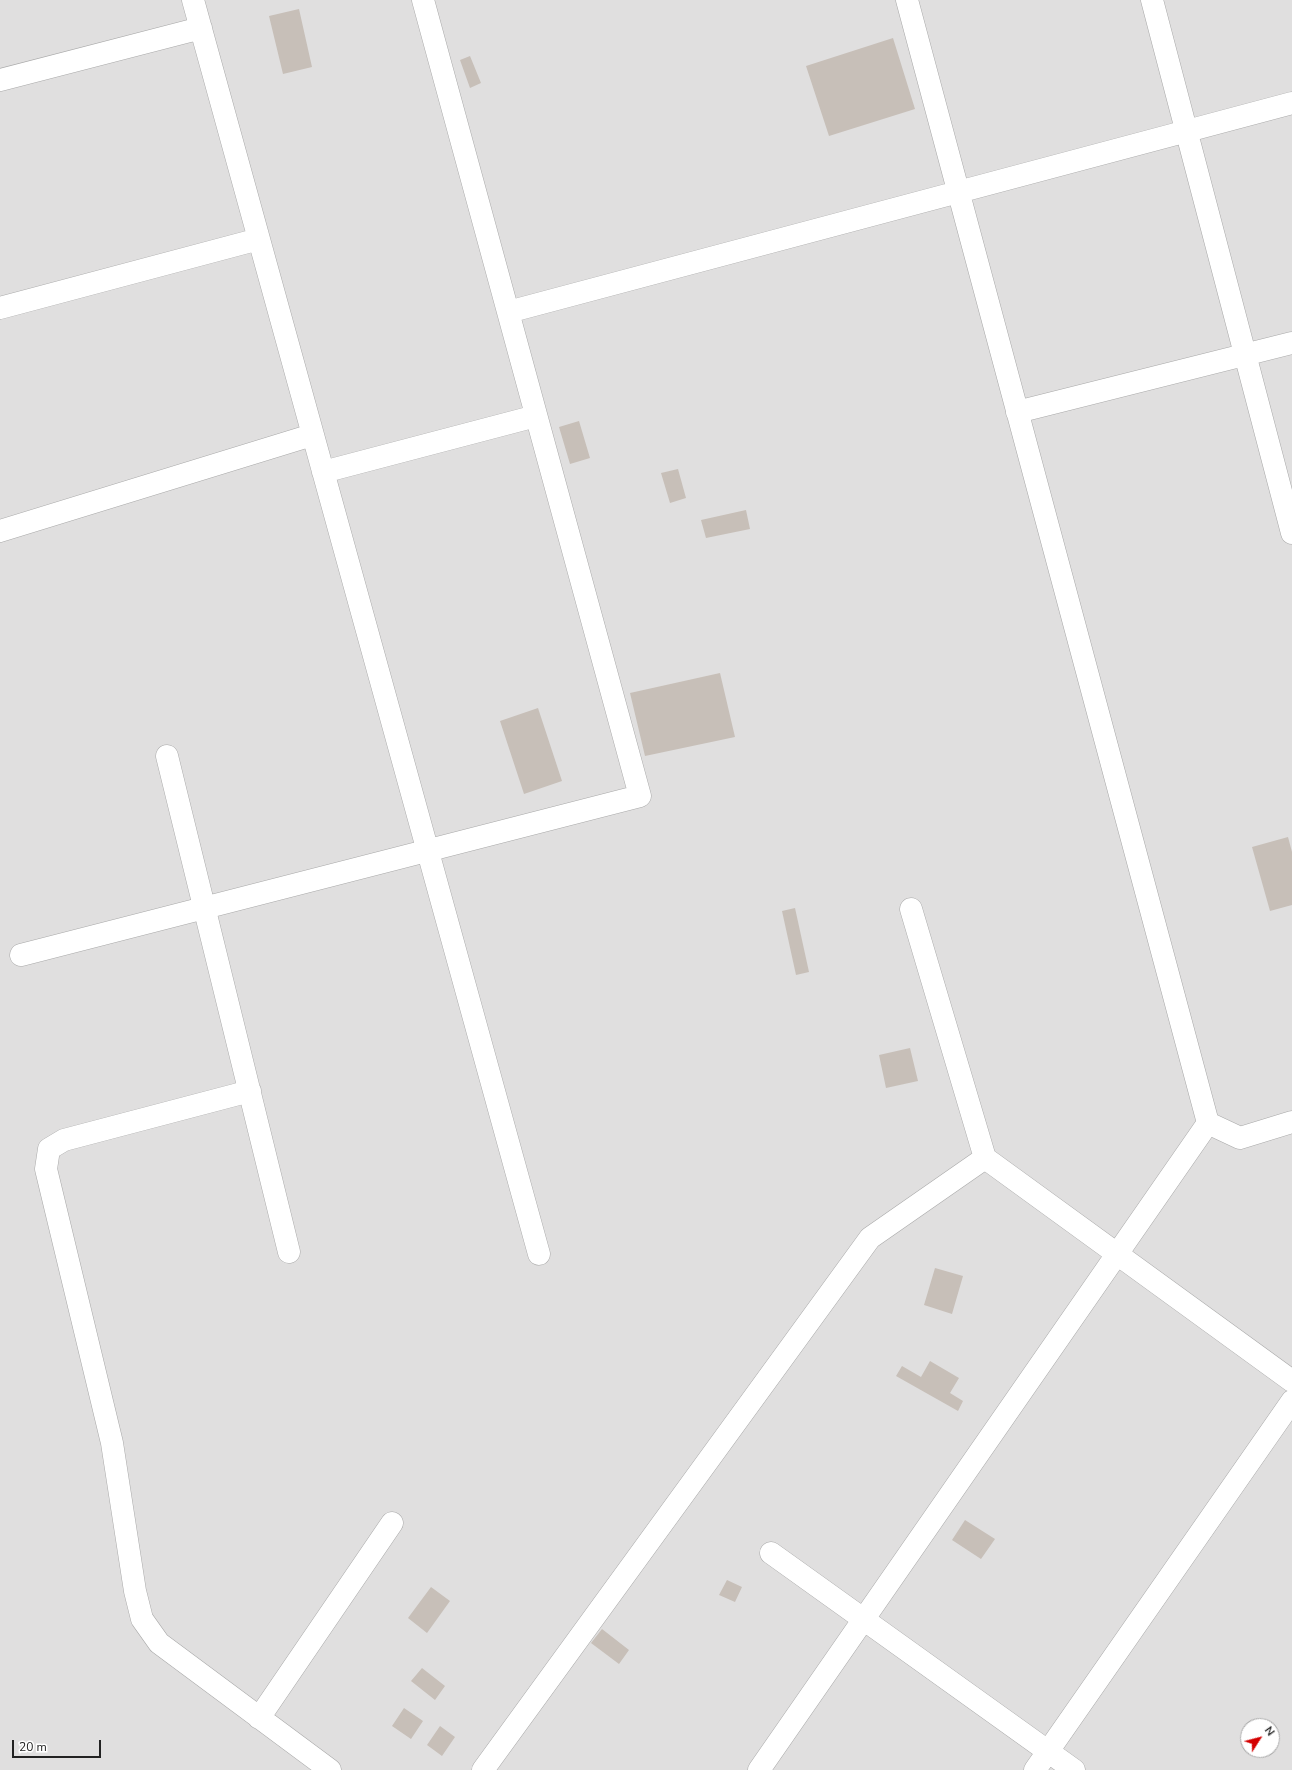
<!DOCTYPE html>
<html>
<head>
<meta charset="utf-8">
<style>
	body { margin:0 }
	#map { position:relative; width:1292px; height:1770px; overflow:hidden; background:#f2efe9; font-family:"Nunito Sans",sans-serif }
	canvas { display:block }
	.north { position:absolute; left:1240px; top:1718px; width:40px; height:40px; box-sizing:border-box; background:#fff; border:1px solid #a7a7a7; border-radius:50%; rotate:54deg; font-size:11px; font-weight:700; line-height:16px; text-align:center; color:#222 }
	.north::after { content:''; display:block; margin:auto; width:14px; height:18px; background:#d40000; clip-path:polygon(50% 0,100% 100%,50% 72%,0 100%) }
	.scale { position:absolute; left:12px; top:1740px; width:89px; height:18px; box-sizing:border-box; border:2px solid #222; border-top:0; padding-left:5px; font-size:12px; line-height:14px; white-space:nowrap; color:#222; -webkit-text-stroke:3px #fff; paint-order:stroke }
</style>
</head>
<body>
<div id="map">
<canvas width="1292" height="1770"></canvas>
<div class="north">N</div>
<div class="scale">20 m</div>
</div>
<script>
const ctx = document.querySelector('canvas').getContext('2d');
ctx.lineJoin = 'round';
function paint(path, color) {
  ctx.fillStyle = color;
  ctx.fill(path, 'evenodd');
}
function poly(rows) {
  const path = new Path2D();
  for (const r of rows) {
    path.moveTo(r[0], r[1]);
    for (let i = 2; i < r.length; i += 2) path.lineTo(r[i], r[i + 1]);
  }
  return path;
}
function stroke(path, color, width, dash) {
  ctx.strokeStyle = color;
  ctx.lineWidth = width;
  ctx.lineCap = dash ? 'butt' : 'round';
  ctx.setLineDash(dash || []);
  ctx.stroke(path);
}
paint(poly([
	[0,0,1292,0,1292,1770,0,1770],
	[1248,1726,1272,1726,1272,1750,1248,1750]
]), '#e0dfdf');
paint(poly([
	[299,9,312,67,283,74,269,16],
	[893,38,915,109,829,136,806,66],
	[470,56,481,83,470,88,460,60],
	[579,421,590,458,570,464,559,427],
	[678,469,686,498,670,503,661,473],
	[746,510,750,529,706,538,701,520],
	[720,673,735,737,645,756,630,693],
	[538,708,562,781,524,794,500,721],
	[1288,837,1292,852,1292,905,1270,911,1252,847],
	[795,908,809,972,796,975,782,911],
	[910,1048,918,1081,886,1088,879,1055],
	[935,1268,963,1276,952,1314,924,1305],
	[930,1361,959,1378,950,1393,963,1401,958,1411,896,1376,902,1366,921,1377],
	[965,1520,995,1539,981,1559,952,1540],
	[727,1580,742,1587,735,1602,719,1595],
	[431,1587,450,1601,427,1633,408,1618],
	[602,1629,629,1650,619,1664,591,1643],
	[422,1668,445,1686,435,1700,411,1681],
	[404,1708,423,1721,411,1739,392,1726],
	[440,1726,455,1737,442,1756,427,1745]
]), '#c7bfb8');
const street = poly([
	[193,0,539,1254],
	[907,0,1208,1123,1240,1138,1292,1122],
	[1152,0,1292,533],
	[0,80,201,28],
	[0,308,259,239],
	[508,312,1292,103],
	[1017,412,1292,343],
	[323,472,536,416],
	[0,531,312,435],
	[167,756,289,1252],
	[911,909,985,1158,1292,1381],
	[21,955,640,796,423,0],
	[250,1091,64,1140,49,1149,46,1169,112,1443,135,1591,142,1619,159,1643,330,1770],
	[771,1553,1074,1770],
	[259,1718,392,1523],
	[483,1770,870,1238,985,1158],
	[759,1770,1208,1123],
	[1035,1770,1292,1401]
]);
stroke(street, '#a9a9a9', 23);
stroke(street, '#fff', 22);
</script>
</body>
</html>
